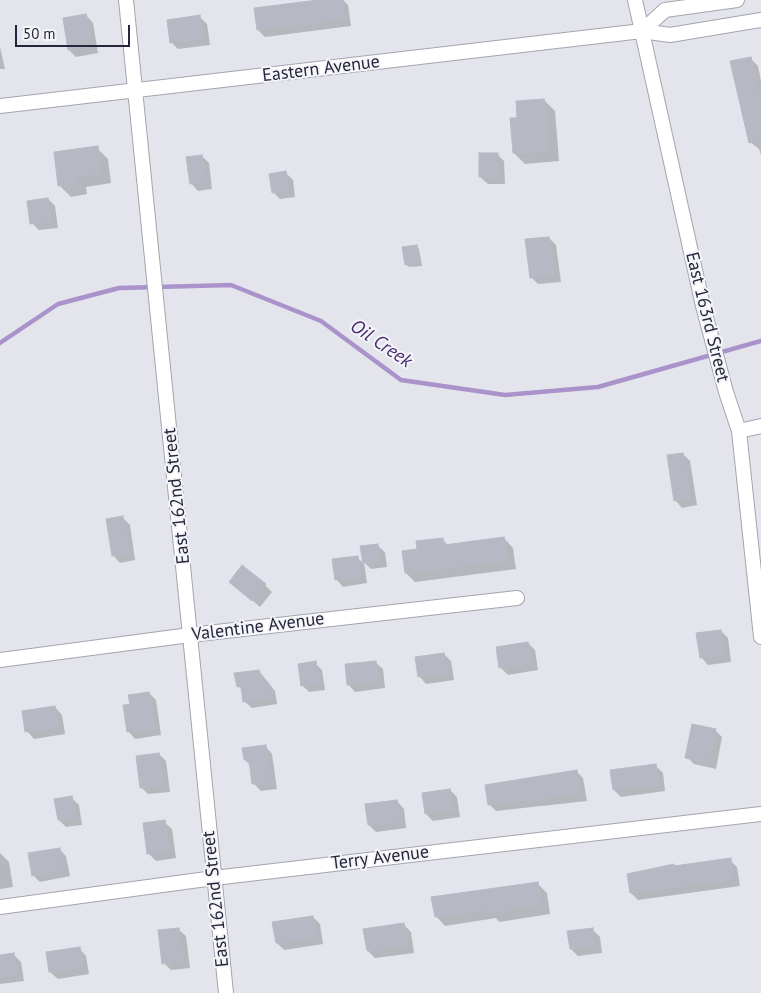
<!DOCTYPE html>
<html>
<head>
<meta charset="utf-8">
<style>
	body { margin:0 }
	#map { position:relative; width:761px; height:993px; overflow:hidden; background:#e4e5ec; font-family:"PT Sans",sans-serif }
	canvas { display:block }
	.scale { position:absolute; left:15px; top:25px; width:115px; height:22px; box-sizing:border-box; border:2px solid #26253b; border-top:0; padding-left:6px; font-size:15px; line-height:18px; white-space:nowrap; color:#26253b; -webkit-text-stroke:4px #f4f5f8; paint-order:stroke }
</style>
</head>
<body>
<div id="map">
<canvas width="761" height="993"></canvas>
<div class="scale">50 m</div>
</div>
<script>
const ctx = document.querySelector('canvas').getContext('2d');
ctx.lineJoin = 'round';
function paint(path, color) {
  ctx.fillStyle = color;
  ctx.fill(path, 'evenodd');
}
function poly(rows) {
  const path = new Path2D();
  for (const r of rows) {
    path.moveTo(r[0], r[1]);
    for (let i = 2; i < r.length; i += 2) path.lineTo(r[i], r[i + 1]);
  }
  return path;
}
function stroke(path, color, width, dash) {
  ctx.strokeStyle = color;
  ctx.lineWidth = width;
  ctx.lineCap = dash ? 'butt' : 'round';
  ctx.setLineDash(dash || []);
  ctx.stroke(path);
}
function label(font, color, halo, rows, align = 'center') {
  ctx.font = font + ' "PT Sans",sans-serif';
  ctx.lineWidth = 4;
  ctx.setLineDash([]);
  ctx.textBaseline = 'middle';
  ctx.strokeStyle = halo;
  ctx.fillStyle = color;
  for (const [text, x, y, turn = 0] of rows) {
    ctx.save();
    ctx.translate(x, y);
    ctx.rotate((+turn || 0) * Math.PI / 180);
    ctx.textAlign = isNaN(turn) ? turn : align;
    if (halo) ctx.strokeText(text, 0, 0);
    ctx.fillText(text, 0, 0);
    ctx.restore();
  }
}
paint(poly([
	[325,0,343,0,348,5,351,26,265,37,258,30],
	[86,15,93,23,98,53,76,57,69,50],
	[200,17,207,24,210,45,178,49,171,42],
	[0,47,5,69,0,69],
	[751,59,758,66,761,81,761,155,759,149,750,142],
	[544,100,555,111,559,161,525,164,514,153],
	[97,148,108,159,111,183,86,187,87,194,71,197,60,186],
	[497,154,504,161,505,184,488,184,480,177],
	[202,156,209,163,212,189,198,191,191,183],
	[286,173,293,180,295,197,280,199,273,192],
	[48,199,55,206,58,228,39,230,32,223],
	[549,238,556,245,561,282,538,284,531,277],
	[416,246,419,249,422,266,409,267,406,264],
	[683,454,690,461,697,505,682,508,675,500],
	[122,517,130,525,135,560,120,563,113,555],
	[504,538,513,548,516,569,415,582,406,573,418,550,442,539,449,546],
	[377,545,385,552,387,567,371,569,364,562,367,583,343,587,336,579,357,557,364,564,362,547],
	[231,582,265,585,272,592,260,607],
	[721,631,728,638,731,662,708,665,701,657],
	[528,643,535,650,538,670,508,675,500,667],
	[444,654,451,661,454,680,426,684,419,676],
	[375,662,383,669,385,688,355,692,348,684],
	[315,663,322,670,325,690,309,692,302,685],
	[259,671,275,691,277,704,252,708,244,701,243,691,238,686],
	[149,693,156,700,161,735,135,739,128,731],
	[55,707,62,715,65,734,34,739,27,731],
	[715,730,722,737,716,769,694,764,687,757],
	[265,746,272,754,277,789,261,791,254,784,251,766,245,760],
	[159,754,166,761,170,792,148,794,141,787],
	[655,765,663,773,665,791,621,797,614,790],
	[576,771,583,778,587,801,496,811,489,804],
	[450,790,457,797,460,817,433,821,426,814],
	[72,798,79,805,82,825,66,827,59,820],
	[397,801,404,809,406,828,376,832,369,825],
	[164,822,172,829,176,858,156,861,148,853],
	[59,849,66,856,70,876,40,882,33,875],
	[0,853,9,862,13,887,0,889],
	[730,860,737,867,740,886,638,900,631,893,675,867],
	[537,883,547,893,550,914,499,922,496,918,445,926,436,916],
	[313,917,320,924,323,944,284,950,277,943],
	[403,924,411,932,414,953,375,958,368,951],
	[178,929,186,936,190,968,171,970,164,963],
	[592,929,600,937,602,953,578,956,571,949],
	[79,948,86,956,89,974,58,979,50,972,48,953],
	[14,955,21,962,24,981,0,984,0,957]
]), '#0003');
stroke(poly([
	[0,343,58,304,119,288,231,285,321,321,401,380,505,395,598,387,761,341]
]), '#aa93ca', 4.5);
const building = poly([
	[318,0,342,0,345,19,257,30,254,8,318,0],
	[86,14,91,46,68,50,63,18,86,14],
	[200,15,203,38,170,43,167,20,200,15],
	[751,57,761,107,761,140,749,143,730,61,751,57],
	[544,99,548,151,513,153,510,118,517,118,516,101,544,99],
	[98,146,101,173,75,176,76,184,58,186,54,152,98,146],
	[479,153,498,153,498,177,479,177,479,153],
	[202,155,206,182,190,184,186,157,202,155],
	[286,171,289,190,272,193,269,174,286,171],
	[48,198,51,221,30,224,27,201,48,198],
	[549,237,554,275,530,278,525,239,549,237],
	[417,245,419,263,405,265,402,247,417,245],
	[683,453,691,498,674,501,667,455,683,453],
	[123,516,129,553,112,556,106,519,123,516],
	[504,537,508,560,405,573,402,551,417,549,416,541,443,538,444,545,504,537],
	[378,544,380,560,363,563,360,546,378,544],
	[358,556,360,576,335,580,332,559,358,556],
	[242,565,266,584,252,601,229,582,242,565],
	[721,630,725,655,700,658,696,633,721,630],
	[528,642,532,663,499,668,496,647,528,642],
	[444,653,447,673,418,677,415,657,444,653],
	[316,661,319,683,301,686,298,664,316,661],
	[376,661,378,682,347,685,345,664,376,661],
	[259,670,261,683,268,682,271,697,243,702,241,686,237,687,234,673,259,670],
	[149,692,155,728,127,732,123,705,130,704,128,695,149,692],
	[55,706,58,727,25,732,22,711,55,706],
	[692,724,716,729,708,763,685,758,692,724],
	[266,745,271,782,252,784,249,760,244,760,242,748,266,745],
	[159,753,163,785,140,788,136,756,159,753],
	[656,764,659,784,613,790,610,770,656,764],
	[577,770,580,794,488,805,485,785,577,770],
	[450,789,453,810,425,814,422,793,450,789],
	[72,796,76,818,58,820,54,799,72,796],
	[397,800,400,821,368,825,365,804,397,800],
	[165,820,169,851,147,854,143,823,165,820],
	[60,848,63,869,32,876,28,853,60,848],
	[731,858,733,879,630,893,627,874,674,864,674,866,731,858],
	[538,882,541,905,488,912,487,909,435,917,431,897,538,882],
	[313,916,317,937,276,943,272,922,313,916],
	[404,923,407,946,367,951,363,929,404,923],
	[179,928,183,961,162,964,158,930,179,928],
	[593,928,595,946,570,949,567,931,593,928],
	[80,947,83,967,49,972,46,952,80,947],
	[14,953,18,974,0,977,0,955,14,953]
]);
paint(building, '#b6b8c3');
stroke(building, '#b7b9c4', 1);
const minor = poly([
	[126,0,226,993],
	[642,31,665,10,737,0],
	[0,106,642,31,670,35,761,20],
	[0,660,190,635,517,598],
	[0,907,214,878,761,814]
]);
const tertiary = poly([
	[635,0,703,306,726,392,739,431,761,637],
	[739,431,761,426]
]);
stroke(minor, '#a3a4b0', 16);
stroke(tertiary, '#a3a4b0', 16);
stroke(minor, '#fff', 14);
stroke(tertiary, '#fff', 14);
label('18px', '#26253b', '#f4f5f8', [
	["Eastern Avenue",321,69,-7],
	["East 163rd Street",707,317,76],
	["East 162nd Street",177,496,-96],
	["Valentine Avenue",258,627,-7],
	["Terry Avenue",380,858,-7],
	["East 162nd Street",216,899,-96]
]);
label('italic 19px', '#472770', '#f4f5f8', [
	["Oil Creek",381,344,34]
]);
</script>
</body>
</html>
